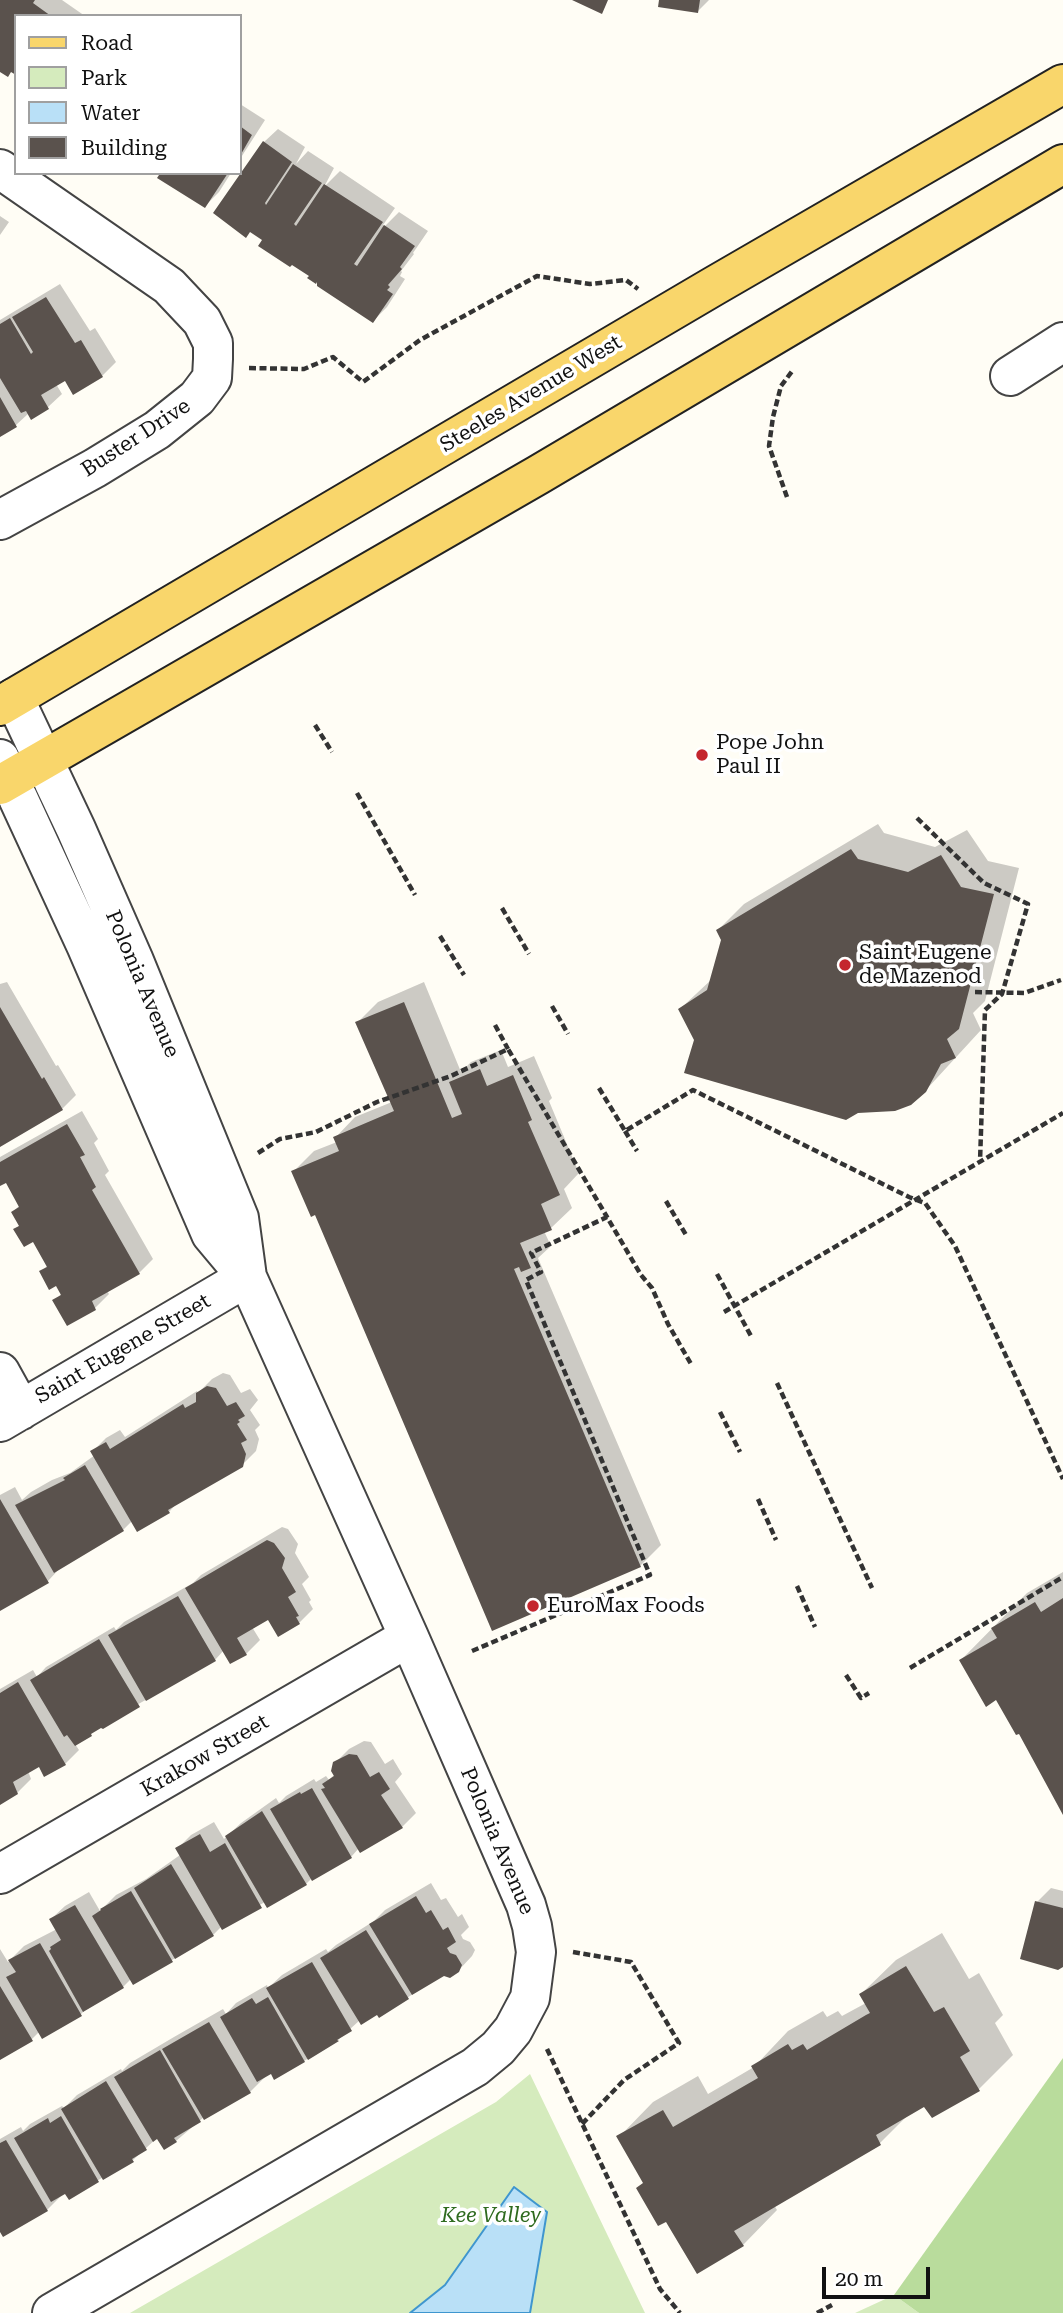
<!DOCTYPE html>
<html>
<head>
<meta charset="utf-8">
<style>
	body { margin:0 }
	#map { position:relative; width:1063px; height:2313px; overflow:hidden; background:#fffdf5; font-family:"Roboto Serif",serif }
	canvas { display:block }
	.legend { position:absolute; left:14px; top:14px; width:228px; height:161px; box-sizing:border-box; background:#fff; border:2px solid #a0a0a0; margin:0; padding:9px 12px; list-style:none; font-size:21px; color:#111 }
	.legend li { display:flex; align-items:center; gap:14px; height:35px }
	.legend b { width:35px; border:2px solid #a0a0a0 }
	.scale { position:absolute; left:822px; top:2267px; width:108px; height:32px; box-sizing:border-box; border:4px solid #111; border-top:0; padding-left:9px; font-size:21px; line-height:24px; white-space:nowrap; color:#111; -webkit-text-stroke:5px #fff; paint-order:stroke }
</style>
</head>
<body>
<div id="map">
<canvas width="1063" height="2313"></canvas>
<ul class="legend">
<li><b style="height:9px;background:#f9d66b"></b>Road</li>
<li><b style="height:19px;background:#d5ebbd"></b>Park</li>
<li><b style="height:19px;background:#b9e0f7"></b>Water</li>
<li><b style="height:19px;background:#5a524d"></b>Building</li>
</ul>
<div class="scale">20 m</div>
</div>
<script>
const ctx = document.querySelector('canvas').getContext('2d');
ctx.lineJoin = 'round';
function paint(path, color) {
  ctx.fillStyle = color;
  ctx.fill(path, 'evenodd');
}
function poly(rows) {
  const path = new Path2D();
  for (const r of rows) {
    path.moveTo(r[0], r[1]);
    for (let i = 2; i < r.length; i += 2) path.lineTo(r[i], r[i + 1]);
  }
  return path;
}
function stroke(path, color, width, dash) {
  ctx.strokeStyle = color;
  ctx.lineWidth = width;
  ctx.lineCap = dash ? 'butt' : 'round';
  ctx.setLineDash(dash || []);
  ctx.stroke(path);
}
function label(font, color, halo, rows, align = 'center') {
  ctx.font = font + ' "Roboto Serif",serif';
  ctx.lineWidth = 7;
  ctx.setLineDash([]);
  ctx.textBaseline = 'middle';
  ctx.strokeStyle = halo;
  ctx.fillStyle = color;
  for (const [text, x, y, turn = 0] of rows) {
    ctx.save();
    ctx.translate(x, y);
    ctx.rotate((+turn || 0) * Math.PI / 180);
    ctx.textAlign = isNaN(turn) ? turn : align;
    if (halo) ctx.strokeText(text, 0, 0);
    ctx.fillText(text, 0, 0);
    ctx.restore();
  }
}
paint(poly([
	[530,2074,645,2313,130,2313,496,2102],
	[894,2295,919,2313,855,2313]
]), '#d5ebbd');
paint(poly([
	[1063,2058,1063,2313,919,2313,894,2295]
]), '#b9dc9c');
const water = poly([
	[514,2187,547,2212,530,2313,410,2313,445,2285,514,2187]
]);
paint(water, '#b9e0f7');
stroke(water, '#3f96cf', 2);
paint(poly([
	[0,0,62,0,85,16,16,16,0,69],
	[661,0,709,0,698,11],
	[240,104,265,120,240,159],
	[278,129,305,147,296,164,308,151,334,168,324,187,340,171,395,208,383,225,385,226,399,212,428,231,413,253,414,254,401,271,402,272,400,276,405,279,387,307,373,321,264,240,264,142],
	[158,173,231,173,219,192,205,206],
	[0,216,9,222,0,235],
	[60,284,90,331,95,328,116,362,102,376,66,379,56,384,62,394,48,407,32,417,29,413,16,425,0,435,0,320],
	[878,824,884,833,935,847,967,830,988,861,1019,868,985,1001,973,1013,981,1030,925,1091,696,1039,680,1009,712,979,723,940,718,930,744,904],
	[7,982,56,1066,58,1065,76,1095,62,1109,0,1145,0,984],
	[424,982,461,1072,471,1062,501,1050,508,1067,534,1056,552,1098,549,1101,579,1173,564,1189,572,1208,551,1228,544,1231,551,1246,538,1258,661,1545,640,1566,493,1628,316,1212,293,1172,314,1151,337,1142,335,1138,355,1117,392,1102,357,1023,378,1002],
	[82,1111,98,1139,94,1143,109,1171,105,1175,153,1259,139,1273,107,1291,109,1294,95,1308,68,1324,55,1301,62,1293,57,1284,41,1272,48,1265,34,1239,16,1229,20,1225,13,1212,20,1205,6,1180,0,1184,0,1157],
	[223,1373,230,1375,241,1393,250,1389,258,1400,250,1410,260,1425,255,1430,259,1439,256,1451,242,1465,178,1502,169,1512,132,1521,123,1530,61,1567,48,1581,0,1609,0,1495,15,1487,22,1500,31,1492,52,1480,70,1473,95,1455,92,1452,106,1438,120,1430,125,1437,197,1391,198,1393,212,1379],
	[282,1527,288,1529,298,1544,295,1553,309,1577,302,1584,311,1600,309,1602,313,1609,299,1623,278,1635,268,1618,252,1627,260,1640,246,1654,224,1650,215,1660,102,1725,75,1744,79,1750,65,1764,39,1765,28,1771,31,1779,17,1793,0,1803,0,1689,33,1670,37,1677,46,1667,114,1627,116,1630,124,1622,193,1583,201,1575],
	[1063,1572,1063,1810,1020,1732,996,1698,961,1660,1027,1593],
	[364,1741,371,1742,385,1764,393,1759,402,1774,395,1782,416,1813,402,1827,360,1850,359,1848,351,1857,312,1878,306,1884,265,1902,222,1926,213,1935,172,1960,133,1983,131,1979,123,1987,88,2007,81,2014,39,2032,31,2040,0,2058,0,1949,8,1962,24,1946,57,1929,51,1919,65,1906,89,1892,100,1911,116,1895,146,1879,180,1855,177,1849,191,1835,214,1822,224,1839,241,1823,276,1798,279,1803,286,1796,314,1779,316,1782,326,1776,329,1780,335,1774,335,1763,349,1749],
	[431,1883,441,1900,446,1898,458,1917,462,1914,469,1927,461,1935,463,1939,470,1942,475,1950,472,1956,458,1971,444,1974,379,2016,377,2012,360,2020,338,2040,304,2061,271,2071,250,2092,204,2117,176,2141,165,2148,158,2137,133,2160,69,2197,66,2191,47,2210,4,2235,0,2231,0,2139,21,2127,23,2131,30,2124,62,2106,64,2108,77,2095,121,2069,122,2071,130,2063,174,2037,223,2009,226,2014,236,2003,267,1985,268,1988,282,1975,326,1949,328,1952,336,1945,374,1921,385,1910],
	[1051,1888,1063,1891,1063,1965,1037,1902],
	[942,1933,969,1979,979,1973,1003,2015,995,2023,1013,2055,979,2089,925,2104,911,2112,880,2143,774,2205,777,2210,743,2245,644,2182,619,2137,653,2102,698,2076,708,2094,754,2067,788,2031,823,2011,827,2017,838,2011,842,2016,866,2003,861,1994,896,1960]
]), '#0003');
paint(poly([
	[0,0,35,0,33,3,51,16,16,16,16,75,11,72,8,77,0,72],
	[572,0,608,0,602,14],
	[659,0,700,0,698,13,658,7],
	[240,126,252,135,240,156],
	[263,141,292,162,265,203,266,205,293,164,322,183,294,224,296,226,324,184,383,222,354,264,357,266,384,225,415,246,400,267,402,269,388,285,390,287,387,290,393,294,373,323,317,286,317,282,316,284,307,278,309,276,292,265,290,267,258,246,262,240,250,232,246,238,213,213],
	[155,173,228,173,205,208,157,178,159,175],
	[46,297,75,343,81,340,103,377,73,395,65,381,41,395,49,409,31,420,26,411,21,413,0,378,0,324,10,318,31,354,33,352,12,317],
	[0,397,17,427,0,437],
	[851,849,858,859,908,872,941,855,961,887,994,894,959,1029,947,1039,956,1058,941,1064,926,1092,911,1105,895,1111,858,1113,846,1120,684,1073,694,1040,678,1009,707,990,721,940,716,930],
	[404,1002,452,1118,462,1114,449,1082,480,1069,487,1086,513,1075,532,1120,528,1122,560,1195,541,1204,552,1230,520,1243,531,1268,521,1272,519,1267,514,1269,641,1567,492,1631,315,1215,311,1217,291,1171,339,1151,333,1137,394,1111,355,1022],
	[0,1007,42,1079,44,1077,63,1110,0,1147],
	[67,1124,85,1155,80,1157,96,1187,92,1190,140,1274,92,1301,96,1310,67,1326,52,1300,61,1295,56,1286,49,1290,39,1271,47,1267,33,1242,24,1247,13,1229,19,1226,11,1212,19,1207,6,1183,0,1186,0,1162],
	[207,1386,216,1388,227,1406,236,1402,245,1416,238,1420,240,1422,237,1424,247,1440,241,1443,246,1454,243,1467,168,1510,170,1513,137,1532,90,1451,106,1442,110,1449,183,1404,185,1408,196,1402,196,1393],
	[85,1465,124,1531,54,1573,15,1505,65,1480,63,1478],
	[0,1499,49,1583,0,1611],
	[267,1540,274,1543,285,1558,282,1568,296,1592,288,1597,299,1616,296,1617,300,1624,278,1637,268,1620,237,1638,247,1655,230,1664,185,1588],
	[178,1596,216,1661,146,1701,108,1635],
	[1063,1598,1063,1815,1019,1734,1016,1735,996,1700,986,1707,959,1660,997,1638,991,1628,1035,1602,1041,1612],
	[99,1639,140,1707,103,1729,101,1728,91,1734,92,1736,75,1746,67,1735,64,1737,30,1680],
	[18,1682,66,1765,44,1777,39,1767,13,1782,18,1794,0,1805,0,1693],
	[349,1754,357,1755,370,1777,379,1772,390,1789,381,1795,403,1828,360,1853,321,1789,325,1788,322,1784,334,1776,331,1771,333,1762],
	[312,1788,352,1858,312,1881,270,1809,300,1792,301,1794],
	[262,1811,307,1885,267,1908,225,1836],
	[200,1834,210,1852,225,1843,262,1908,222,1930,175,1848],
	[171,1864,214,1936,175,1959,134,1888],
	[131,1891,173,1962,133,1985,92,1916,101,1910,100,1909],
	[416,1896,426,1913,431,1910,443,1930,448,1927,456,1942,447,1948,450,1953,456,1955,462,1965,459,1972,450,1978,444,1976,412,1995,369,1924],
	[1035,1901,1063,1908,1063,1967,1058,1970,1020,1959],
	[75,1905,124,1988,83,2012,49,1951,51,1949,50,1947,61,1940,49,1919],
	[366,1930,409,1999,379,2018,377,2015,361,2025,320,1958],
	[40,1943,82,2016,42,2039,6,1977,16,1972,8,1960],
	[312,1962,352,2031,337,2040,339,2041,308,2060,266,1988],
	[906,1966,934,2012,944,2007,970,2051,960,2057,980,2091,932,2118,924,2107,876,2135,881,2145,734,2231,744,2246,697,2274,666,2222,658,2226,636,2188,643,2183,616,2136,663,2110,673,2127,758,2078,751,2066,788,2044,792,2050,803,2044,807,2050,866,2015,870,2013,859,1994],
	[0,1986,33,2041,0,2060],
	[268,1997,305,2062,274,2080,271,2074,257,2082,220,2017,252,1998,256,2004],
	[209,2022,251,2093,204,2120,162,2049],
	[160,2050,201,2122,174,2138,177,2142,164,2150,157,2139,153,2142,114,2077],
	[106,2081,147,2150,132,2159,134,2162,103,2180,61,2109],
	[61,2116,99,2182,69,2200,65,2194,51,2202,14,2138,48,2118,50,2123],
	[6,2140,48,2211,3,2237,0,2232,0,2143]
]), '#5a524d');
const minor = poly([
	[0,169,169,286,202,321,213,343,213,359,212,378,197,398,157,430,95,468,0,520],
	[1010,376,1063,342],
	[14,698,76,829,134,961,239,1218,247,1277],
	[0,759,86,945,211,1234,247,1277,409,1637,526,1905,532,1926,536,1952,530,1998,513,2030,498,2048,475,2067,52,2313],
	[0,1372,21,1410],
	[0,1422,247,1277],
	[0,1874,409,1637]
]);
const major = poly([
	[0,706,714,286,1063,84],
	[0,785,538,475,1063,164]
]);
stroke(minor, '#444', 42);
stroke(major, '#222', 42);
stroke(poly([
	[249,368,304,369,333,357,363,382,420,340,537,276,590,284,626,280,638,289],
	[787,497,769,446,773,417,781,386,793,370],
	[315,725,332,752],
	[357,793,415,895],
	[917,818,984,883,1028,904,1002,994,985,1010,980,1162],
	[502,908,529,954],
	[440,936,464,975],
	[975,992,1024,993,1061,980],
	[552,1006,568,1034],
	[495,1025,508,1049],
	[599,1088,625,1131,693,1090,909,1197,925,1203,955,1246,1063,1479],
	[625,1131,637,1151],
	[258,1153,280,1139,316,1132,377,1102,451,1076,508,1049,607,1217],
	[666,1201,686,1235],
	[717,1274,751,1336],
	[724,1312,1063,1113],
	[777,1383,872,1588],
	[720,1412,740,1452],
	[758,1499,776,1540],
	[797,1586,815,1627],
	[472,1651,650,1575,526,1280,541,1272,531,1253,607,1217,641,1275,652,1288,668,1324,691,1364],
	[910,1668,1063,1577],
	[846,1675,861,1698,869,1693],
	[573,1952,631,1962,679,2043,624,2080,582,2124],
	[547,2049,660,2289,680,2313],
	[817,2313,832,2305]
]), '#333', 4.5, [7, 3.5]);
stroke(minor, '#fff', 38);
stroke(major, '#f9d66b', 38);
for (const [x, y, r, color] of [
	[702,755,7,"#c4262e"],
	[845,965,7,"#c4262e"],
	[533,1606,7,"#c4262e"]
]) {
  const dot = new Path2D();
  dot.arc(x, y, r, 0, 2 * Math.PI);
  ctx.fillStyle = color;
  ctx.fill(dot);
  stroke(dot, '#fff', 2.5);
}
label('21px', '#111', '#fff', [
	["Steeles Avenue West",531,394,-31],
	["Buster Drive",136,438,-33],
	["Polonia Avenue",142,984,67],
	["Saint Eugene Street",123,1349,-30],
	["Krakow Street",205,1756,-30],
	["Polonia Avenue",497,1841,67]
]);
label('21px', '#111', '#fff', [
	["Pope John",716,743],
	["Paul II",716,767],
	["Saint Eugene",859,953],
	["de Mazenod",859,977],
	["EuroMax Foods",547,1606]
], 'left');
label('italic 21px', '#2f6b1f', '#fff', [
	["Kee Valley",491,2216]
]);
</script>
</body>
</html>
